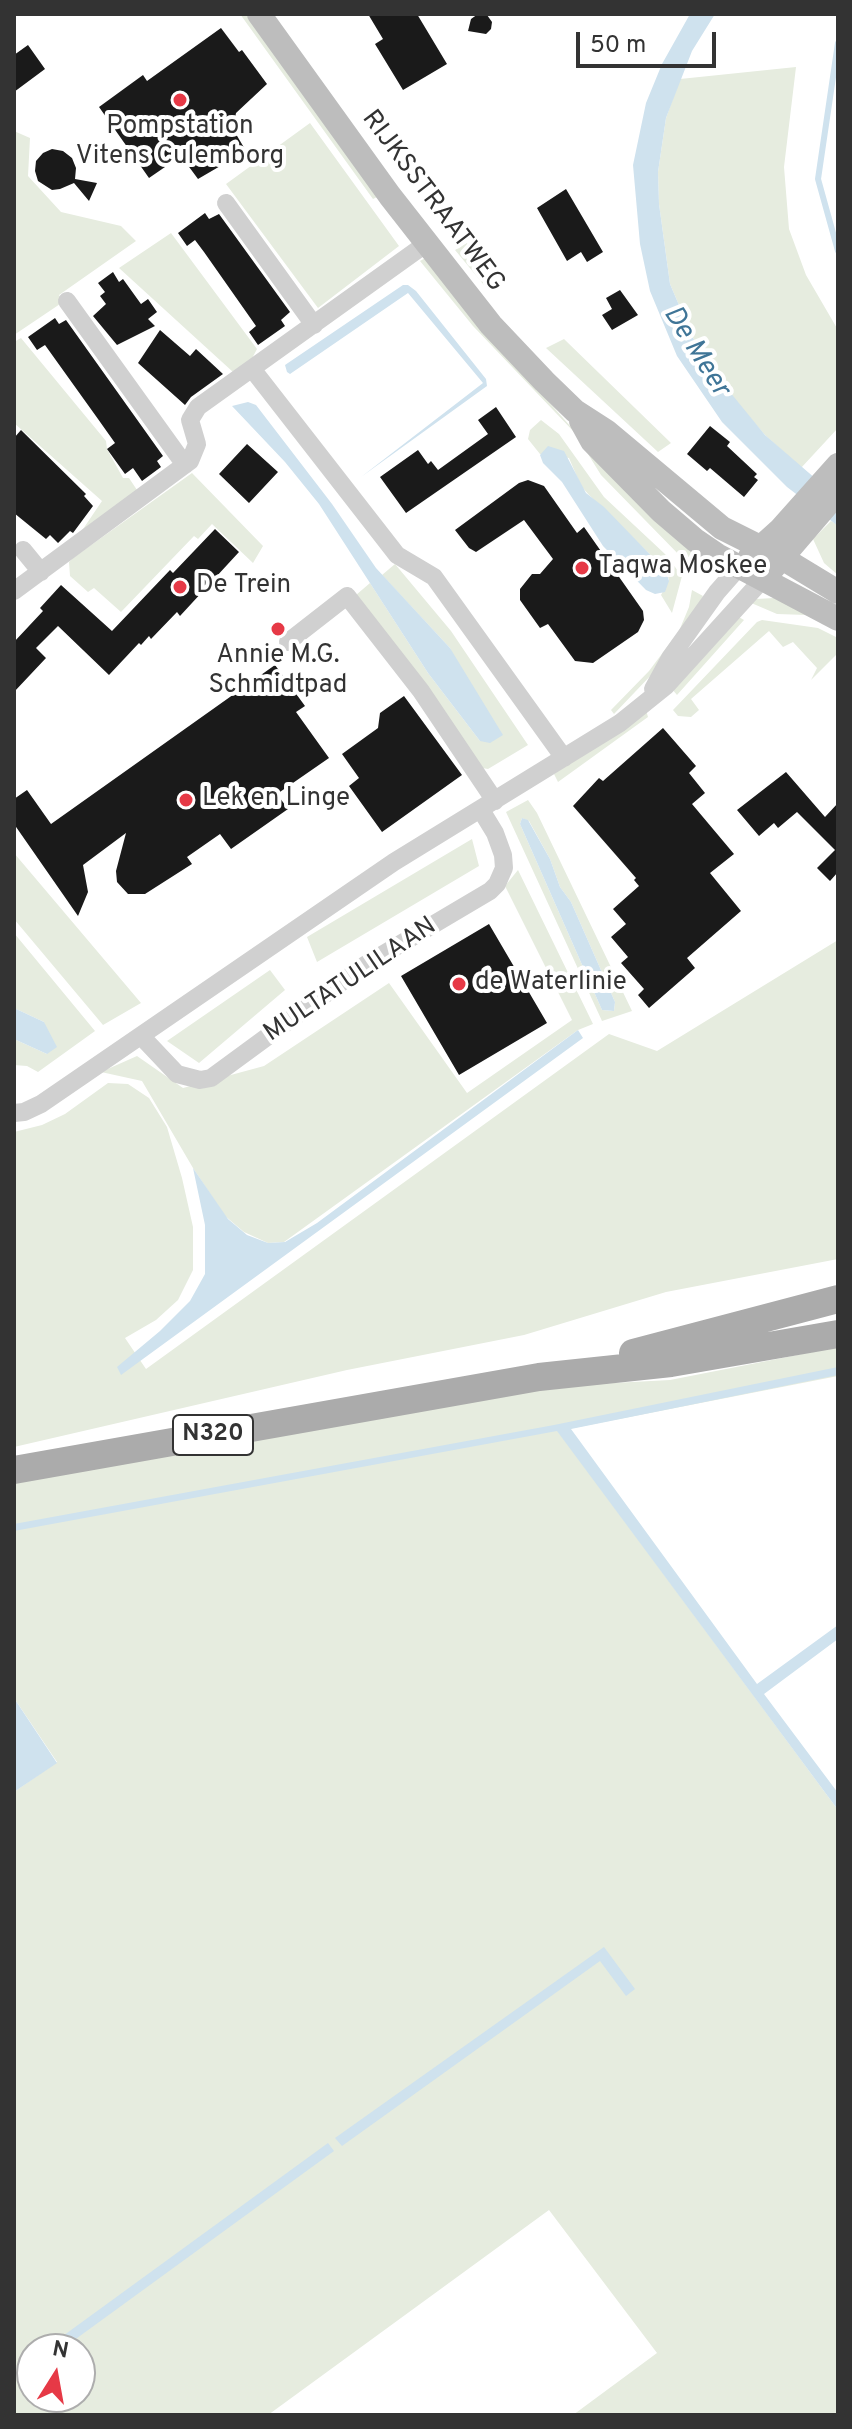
<!DOCTYPE html>
<html>
<head>
<meta charset="utf-8">
<style>
	body { margin:0 }
	#map { position:relative; width:852px; height:2429px; overflow:hidden; background:#fff; font-family:Overpass,sans-serif }
	canvas { display:block }
	.frame { position:absolute; inset:0; border:16px solid #333; pointer-events:none }
	.north { position:absolute; left:16px; top:2333px; width:80px; height:80px; box-sizing:border-box; background:#fff; border:2px solid #adadad; border-radius:50%; rotate:11deg; font-size:22px; font-weight:700; line-height:32px; text-align:center; color:#333 }
	.north::after { content:''; display:block; margin:auto; width:28px; height:36px; background:#e63946; clip-path:polygon(50% 0,100% 100%,50% 72%,0 100%) }
	.scale { position:absolute; left:576px; top:32px; width:140px; height:36px; box-sizing:border-box; border:4px solid #333; border-top:0; padding-left:10px; font-size:24px; line-height:28px; white-space:nowrap; color:#333; -webkit-text-stroke:6px #fff; paint-order:stroke }
</style>
</head>
<body>
<div id="map">
<canvas width="852" height="2429"></canvas>
<div class="frame"></div>
<div class="north">N</div>
<div class="scale">50 m</div>
</div>
<script>
const ctx = document.querySelector('canvas').getContext('2d');
ctx.lineJoin = 'round';
function paint(path, color) {
  ctx.fillStyle = color;
  ctx.fill(path, 'evenodd');
}
function poly(rows) {
  const path = new Path2D();
  for (const r of rows) {
    path.moveTo(r[0], r[1]);
    for (let i = 2; i < r.length; i += 2) path.lineTo(r[i], r[i + 1]);
  }
  return path;
}
function stroke(path, color, width, dash) {
  ctx.strokeStyle = color;
  ctx.lineWidth = width;
  ctx.lineCap = dash ? 'butt' : 'round';
  ctx.setLineDash(dash || []);
  ctx.stroke(path);
}
function label(font, color, halo, rows, align = 'center') {
  ctx.font = font + ' Overpass,sans-serif';
  ctx.lineWidth = 8;
  ctx.setLineDash([]);
  ctx.textBaseline = 'middle';
  ctx.strokeStyle = halo;
  ctx.fillStyle = color;
  for (const [text, x, y, turn = 0] of rows) {
    ctx.save();
    ctx.translate(x, y);
    ctx.rotate((+turn || 0) * Math.PI / 180);
    ctx.textAlign = isNaN(turn) ? turn : align;
    if (halo) ctx.strokeText(text, 0, 0);
    ctx.fillText(text, 0, 0);
    ctx.restore();
  }
}
paint(poly([
	[240,14,251,14,383,194,373,199],
	[796,67,784,167,789,229,806,275,838,330,838,428,801,468,765,435,743,410,716,375,693,338,670,284,659,204,658,172,666,118,680,79],
	[310,123,399,246,318,308,226,184],
	[14,131,30,138,28,176,61,212,121,226,136,241,59,295,63,302,14,335],
	[171,233,257,349,248,366,233,372,119,268],
	[467,243,497,286,488,290,455,250],
	[427,257,485,330,642,507,694,551,685,561,601,475,575,433,473,326,420,261],
	[21,338,106,441,107,449,123,478,129,478,137,490,79,535,102,501,14,423,14,342],
	[564,339,671,443,658,452,546,348],
	[541,420,559,434,604,497,665,554,682,576,672,613,661,595,669,580,666,570,589,495,581,486,569,458,540,454,528,439,530,430],
	[192,473,263,546,253,563,212,524,198,539,194,536,121,612,94,588,88,592,70,576,69,562,73,558],
	[831,521,838,525,838,575,824,563,813,539],
	[395,564,451,631,528,745,488,769,482,768,356,595,370,583,428,673,480,741,450,648,382,575],
	[692,590,703,596,683,633,655,671,614,714,611,710,649,671,679,631,689,607],
	[774,598,807,615,777,614,749,602,756,599],
	[737,616,744,620,677,695,671,688],
	[762,620,818,628,838,638,838,653,811,680,817,668,793,642,783,647,769,631,691,699,699,710,691,717,678,716,673,710,757,622],
	[646,710,648,717,558,782,554,774],
	[528,800,537,813,632,1011,602,1021,506,812],
	[522,818,529,821,550,859,560,887,571,902,615,1002,614,1011,602,1010,520,824],
	[472,839,479,866,317,962,307,937],
	[14,853,141,1003,103,1025,14,919],
	[518,870,593,1024,578,1030,284,1242,268,1243,244,1232,225,1216,193,1168,142,1081,101,1072,137,1056,183,1088,264,1066,389,983,467,1093,572,1020,505,886],
	[14,933,95,1031,38,1072,27,1066,14,1065,14,1039,47,1054,44,1022,14,1008],
	[838,940,838,1259,666,1292,524,1335,347,1370,14,1447,14,1132,42,1125,65,1114,108,1083,128,1084,149,1098,167,1127,182,1178,193,1227,193,1270,178,1300,156,1320,125,1338,146,1369,609,1034,657,1051],
	[270,970,285,990,199,1063,167,1041],
	[838,1347,838,1376,558,1431,838,1810,838,2415,573,2415,657,2353,549,2210,268,2415,14,2415,14,1792,57,1762,14,1698,14,1481,519,1388,670,1380],
	[32,2349,80,2349,80,2397,32,2397]
]), '#e6ecdf');
paint(poly([
	[690,14,715,14,692,51,666,118,658,172,659,204,670,284,693,338,716,375,765,435,838,498,838,526,787,487,722,422,677,356,650,291,640,244,633,165,646,103,662,64],
	[403,285,408,285,416,291,486,379,487,386,361,477,483,383,408,293,290,374,287,372,285,365],
	[248,402,256,405,332,504,376,568,450,648,503,735,490,743,480,741,428,673,319,504,285,462,232,406],
	[548,446,564,451,586,493,604,507,666,571,669,581,665,592,655,594,646,590,603,546,562,482,543,463,540,455],
	[522,818,528,820,550,859,560,887,571,902,615,1002,614,1011,602,1010,520,824],
	[14,1008,44,1022,57,1047,47,1054,14,1039],
	[578,1030,583,1038,121,1375,117,1367,160,1331,190,1301,205,1274,205,1225,193,1168,228,1219,247,1235,268,1243,285,1242,317,1223],
	[838,1367,838,1375,571,1429,757,1684,838,1625,838,1639,764,1694,838,1793,838,1810,557,1431,14,1531,14,1524,554,1425],
	[14,1698,57,1763,14,1792],
	[604,1947,635,1989,626,1996,600,1961,342,2146,335,2138],
	[328,2143,334,2151,62,2349,45,2349]
]), '#cfe2ee');
stroke(poly([
	[838,43,818,179,838,251]
]), '#cfe2ee', 6);
paint(poly([
	[368,14,417,14,447,64,403,90,375,44,383,39],
	[478,14,487,15,492,22,491,29,486,34,468,31,471,19],
	[221,28,239,52,242,50,267,84,236,113,233,129,246,151,198,179,181,156,149,178,99,107,143,75,147,81],
	[28,45,45,69,14,92,14,55],
	[52,149,63,151,72,158,76,168,75,179,97,183,89,201,74,183,60,189,52,190,38,181,35,171,36,161,43,153],
	[566,189,603,252,587,262,581,252,567,261,537,208],
	[205,213,209,219,219,214,290,312,281,320,285,326,258,345,249,332,256,326,204,252,195,240,187,246,178,233],
	[113,272,119,282,123,279,141,304,148,299,157,312,148,319,155,326,117,345,93,316,106,304,100,296,105,292,98,283],
	[620,290,638,315,612,330,602,315,612,309,606,298],
	[55,318,59,324,66,320,163,456,157,461,161,467,142,481,133,468,125,474,107,449,115,443,98,419,45,345,37,350,28,337],
	[160,330,190,356,196,349,223,374,191,397,185,405,138,363],
	[496,407,516,437,406,513,380,477,418,450,428,464,431,461,438,470,488,434,478,420],
	[710,426,730,442,727,446,757,474,754,477,758,480,744,497,710,468,707,471,687,454],
	[21,430,86,494,84,496,93,506,73,533,70,531,58,543,50,535,46,539,14,513,14,438],
	[247,444,278,472,249,503,219,474],
	[528,480,544,486,577,533,584,527,643,611,644,620,638,632,593,663,575,661,548,624,540,628,520,600,520,589,532,574,540,574,553,559,524,520,476,552,469,548,455,530,519,483],
	[215,529,239,552,180,616,177,612,151,639,149,636,141,645,139,643,109,675,58,626,36,648,46,658,14,692,14,642,43,611,40,608,61,585,112,631,170,570,173,573],
	[275,665,305,706,296,712,329,758,277,794,288,809,231,849,220,834,187,857,192,864,145,894,128,894,117,882,116,871,126,833,83,865,88,892,78,916,14,824,14,799,27,790,51,824],
	[404,696,462,775,382,832,349,786,359,778,342,754,378,728,380,713],
	[663,728,696,766,689,773,705,793,692,804,734,854,710,873,741,911,687,958,695,968,649,1008,638,995,644,989,621,963,628,957,611,937,626,924,613,909,639,886,634,880,636,878,573,806,599,778,603,781],
	[786,772,825,817,838,803,838,872,830,881,817,868,835,850,797,812,778,828,774,823,759,836,737,810],
	[489,924,547,1023,459,1075,401,976]
]), '#1a1a1a');
stroke(poly([
	[226,203,314,325],
	[67,301,185,465],
	[253,370,397,555,434,577,564,758],
	[23,550,41,572],
	[14,591,190,461,197,444,190,420,198,407,427,243],
	[288,642,347,596,421,691,495,801],
	[653,689,670,658,717,592,739,567],
	[142,1037,177,1074,200,1080,211,1078,365,965,490,891,497,884,504,868,503,855,495,833,481,810],
	[14,1113,24,1112,41,1104,394,862,620,723,666,686,763,579]
]), '#d0d0d0', 18);
stroke(poly([
	[259,14,390,196,491,325,544,381,575,411,606,431,722,528,782,558,838,592],
	[581,421,592,441,661,511,695,540,717,555,838,619],
	[750,557,780,530,838,465],
	[773,568,838,492]
]), '#bdbdbd', 24);
stroke(poly([
	[633,1353,838,1299],
	[14,1470,539,1377,671,1363,838,1334]
]), '#ababab', 28);
for (const [x, y, r, color] of [
	[180,100,8,"#e63946"],
	[582,568,8,"#e63946"],
	[180,587,8,"#e63946"],
	[278,629,8,"#e63946"],
	[186,800,8,"#e63946"],
	[459,984,8,"#e63946"]
]) {
  const dot = new Path2D();
  dot.arc(x, y, r, 0, 2 * Math.PI);
  ctx.fillStyle = color;
  ctx.fill(dot);
  stroke(dot, '#fff', 3);
}
for (const [x, y, w] of [
	[213,1435,80]
]) {
  const box = new Path2D();
  box.roundRect(x - w / 2, y - 20, w, 40, 6);
  ctx.fillStyle = '#fff';
  ctx.fill(box);
  stroke(box, '#333', 2);
}
label('bold 24px', '#333', null, [
	["N320",213,1435]
]);
label('26px', '#333', '#fff', [
	["Pompstation",180,128,"center"],
	["Vitens Culemborg",180,158,"center"],
	["Taqwa Moskee",598,568],
	["De Trein",196,587],
	["Annie M.G.",278,657,"center"],
	["Schmidtpad",278,687,"center"],
	["Lek en Linge",202,800],
	["de Waterlinie",475,984]
], 'left');
label('26px', '#333', '#fff', [
	["RIJKSSTRAATWEG",432,202,53],
	["MULTATULILAAN",351,981,-34]
]);
label('italic 28px', '#3f7597', '#fff', [
	["De Meer",695,352,58]
]);
</script>
</body>
</html>
